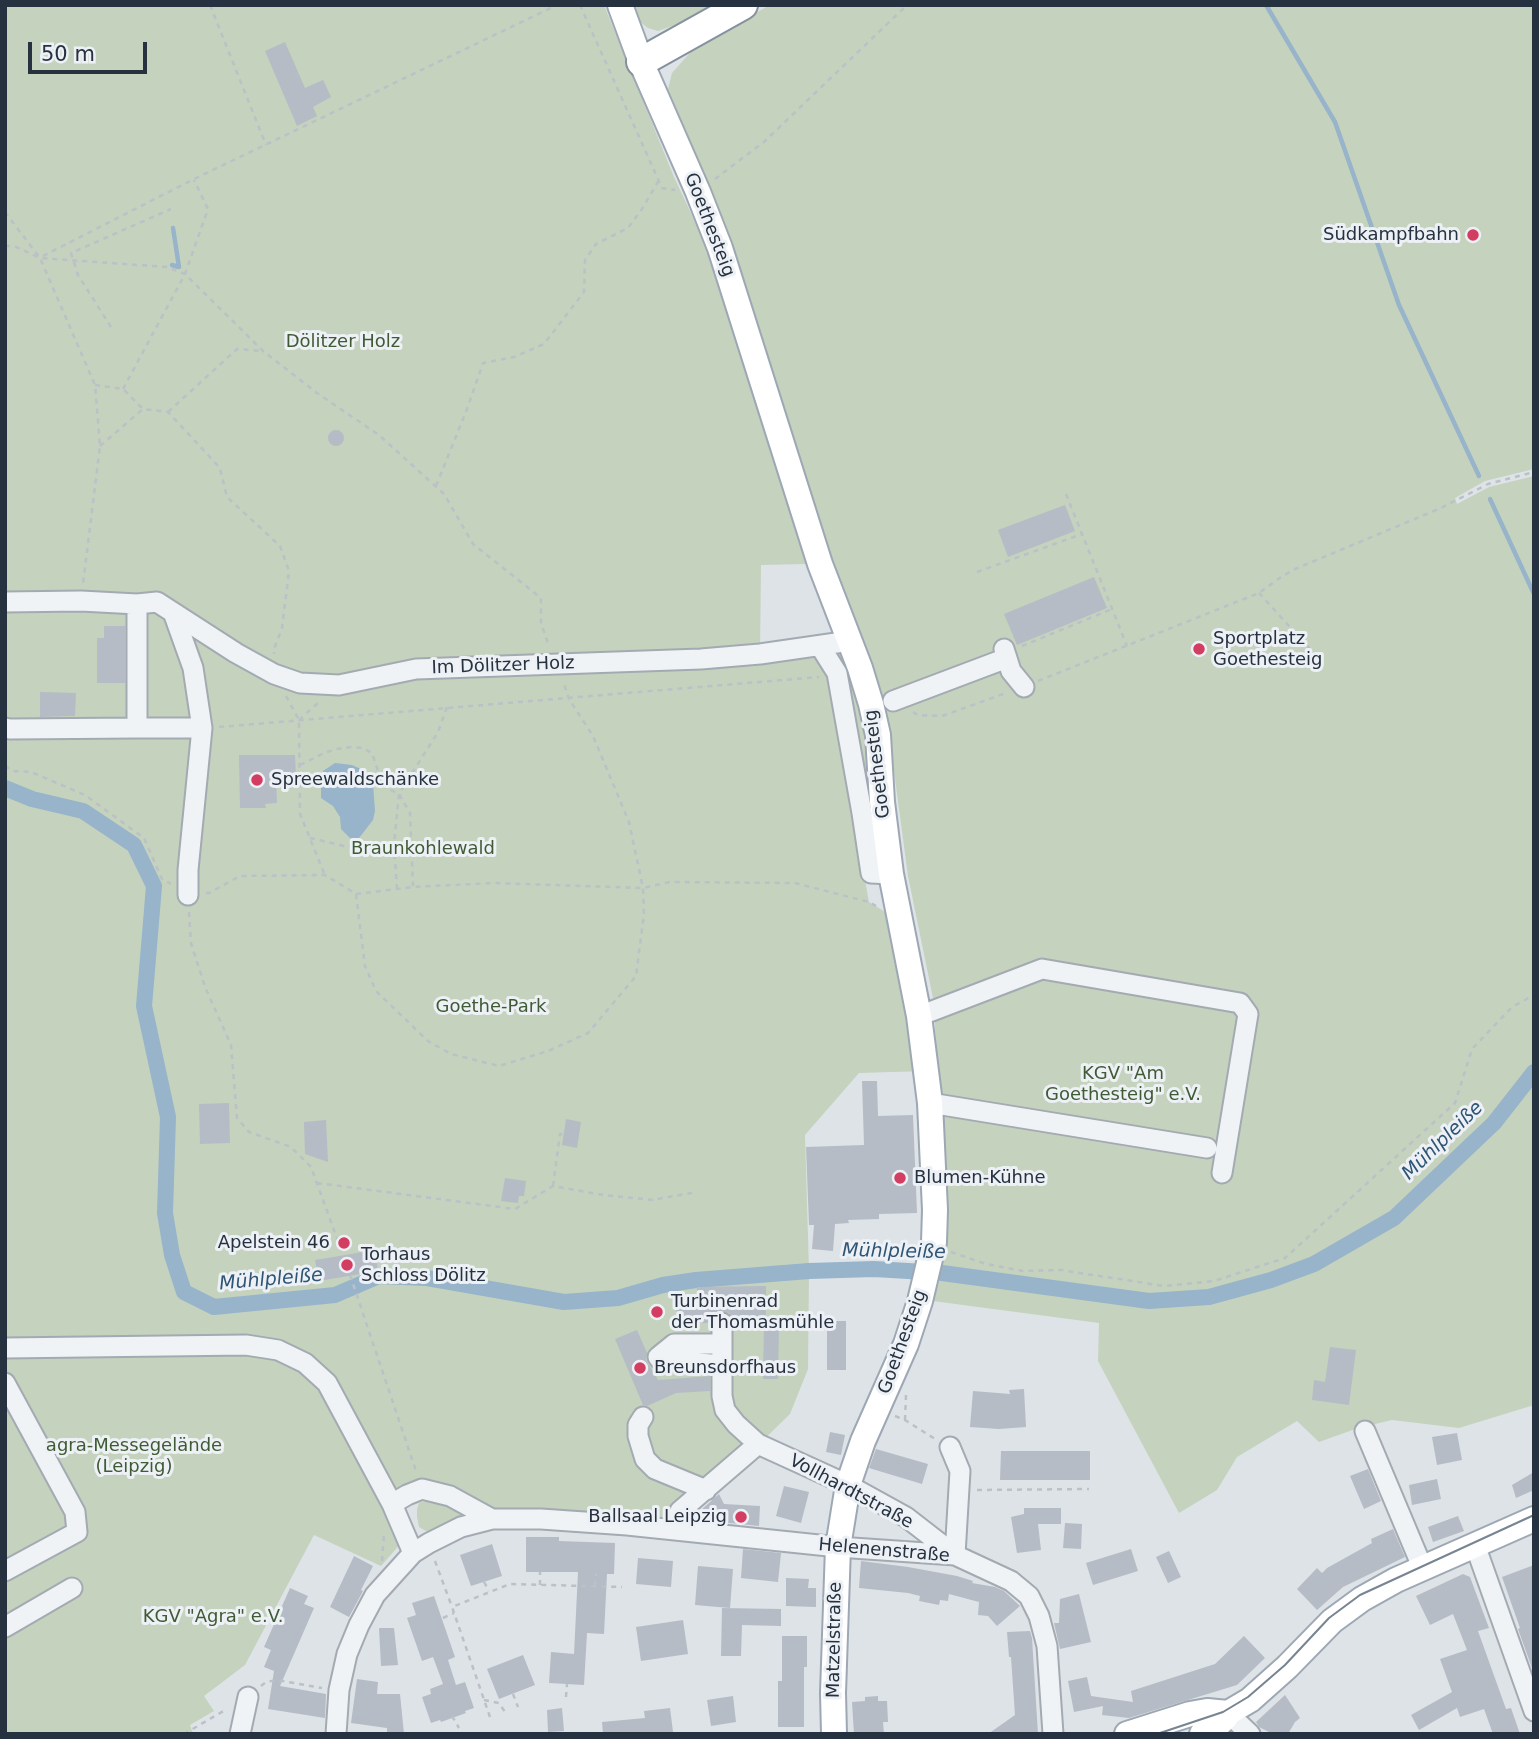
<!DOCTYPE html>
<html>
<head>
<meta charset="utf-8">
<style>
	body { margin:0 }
	#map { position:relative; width:1539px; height:1739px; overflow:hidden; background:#dee3e8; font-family:"DejaVu Sans",sans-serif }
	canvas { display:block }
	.frame { position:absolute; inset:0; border:7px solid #26323f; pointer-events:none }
	.scale { position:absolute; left:28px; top:42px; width:119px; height:32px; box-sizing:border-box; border:4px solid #26323f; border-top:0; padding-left:9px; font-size:21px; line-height:24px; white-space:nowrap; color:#26323f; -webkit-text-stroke:5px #edf1f6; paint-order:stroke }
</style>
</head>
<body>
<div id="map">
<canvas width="1539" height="1739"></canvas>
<div class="frame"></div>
<div class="scale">50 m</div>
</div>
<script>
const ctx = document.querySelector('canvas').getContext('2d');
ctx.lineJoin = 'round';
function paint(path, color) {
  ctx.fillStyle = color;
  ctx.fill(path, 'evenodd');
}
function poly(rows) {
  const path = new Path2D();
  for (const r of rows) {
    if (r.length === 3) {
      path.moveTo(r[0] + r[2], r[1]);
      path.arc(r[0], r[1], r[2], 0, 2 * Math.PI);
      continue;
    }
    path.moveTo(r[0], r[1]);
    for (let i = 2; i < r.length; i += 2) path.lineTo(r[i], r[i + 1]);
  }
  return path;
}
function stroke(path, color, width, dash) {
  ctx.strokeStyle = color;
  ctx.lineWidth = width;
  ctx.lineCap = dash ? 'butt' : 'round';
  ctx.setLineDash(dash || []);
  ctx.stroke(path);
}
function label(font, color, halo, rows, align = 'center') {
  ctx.font = font + ' "DejaVu Sans",sans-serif';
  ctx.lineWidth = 6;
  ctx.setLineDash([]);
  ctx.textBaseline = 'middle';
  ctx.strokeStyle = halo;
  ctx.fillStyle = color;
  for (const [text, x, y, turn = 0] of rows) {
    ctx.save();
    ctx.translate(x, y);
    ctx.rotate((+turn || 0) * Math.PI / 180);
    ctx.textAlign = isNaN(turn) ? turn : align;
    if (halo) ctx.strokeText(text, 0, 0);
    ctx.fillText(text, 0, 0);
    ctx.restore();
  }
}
paint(poly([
	[5,5,604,5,674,177,703,239,737,339,807,564,761,565,760,654,850,641,882,802,853,815,869,902,900,921,926,1071,859,1073,805,1135,809,1271,808,1369,790,1414,672,1529,492,1519,422,1489,392,1504,402,1542,381,1566,314,1535,245,1665,204,1696,214,1711,190,1725,193,1734,5,1734],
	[631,5,715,5,686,21,658,31,648,28,639,21],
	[770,5,1534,5,1534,469,1485,481,1455,498,1457,504,1489,487,1534,476,1534,1405,1459,1428,1392,1420,1358,1428,1319,1442,1297,1421,1237,1457,1217,1490,1179,1513,1098,1361,1099,1323,933,1301,942,1273,944,1247,934,1003,908,876,889,734,881,691,832,570,753,312,724,224,680,127,672,108,668,89,672,73,696,46],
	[426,1501,442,1504,455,1508,463,1512,462,1515,451,1524,435,1530,426,1531,419,1527,417,1517,417,1509,419,1503]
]), '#c5d2be');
paint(poly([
	[335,763,352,765,363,770,369,776,373,784,375,811,373,820,359,838,351,839,341,829,340,817,333,806,321,798,321,781,323,771]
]), '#97b4ca');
stroke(poly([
	[1266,5,1335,122,1399,305,1479,476],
	[172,265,179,267,173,228],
	[1490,499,1534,594]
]), '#97b4ca', 4.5);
stroke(poly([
	[5,788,32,799,83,811,134,845,154,886,144,1006,168,1117,165,1213,172,1255,184,1292,214,1307,335,1295,379,1276,427,1278,564,1302,618,1298,663,1285,696,1280,809,1271,874,1269,942,1273,1149,1301,1209,1297,1271,1280,1314,1264,1394,1218,1494,1123,1534,1072]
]), '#97b4ca', 16);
paint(poly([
	[285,42,305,88,323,80,331,97,313,107,317,116,297,126,265,51],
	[336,438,8],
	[1065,505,1075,531,1008,557,998,530],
	[1094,577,1107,608,1017,645,1004,614],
	[104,626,125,626,125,683,97,683,97,638,104,638],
	[40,692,76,693,75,716,40,717],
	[239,755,295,755,296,778,276,778,277,803,265,804,266,808,240,808],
	[862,1081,877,1081,878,1116,913,1115,917,1213,879,1214,879,1219,848,1220,849,1223,835,1224,833,1251,812,1249,814,1225,809,1225,806,1147,864,1145],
	[229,1103,230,1143,200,1144,199,1104],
	[566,1119,581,1122,577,1148,562,1145],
	[326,1120,328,1162,305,1154,304,1122],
	[505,1178,526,1181,524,1196,519,1196,518,1203,501,1201],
	[375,1250,378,1271,319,1281,315,1260],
	[766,1286,766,1322,734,1323,733,1318,729,1313,721,1311,717,1312,712,1316,710,1323,677,1323,676,1297,697,1297,697,1287],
	[827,1321,846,1321,846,1370,827,1370],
	[764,1325,779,1325,778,1379,763,1379],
	[637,1330,647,1353,646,1360,658,1380,710,1376,710,1391,676,1393,647,1406,643,1405,615,1339],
	[1330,1347,1356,1350,1349,1405,1312,1400,1314,1380,1325,1382],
	[1024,1389,1026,1427,999,1429,970,1427,973,1391,1010,1394,1009,1390],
	[830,1432,845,1435,841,1455,826,1452],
	[1457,1433,1462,1460,1437,1465,1432,1437],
	[876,1449,928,1464,922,1484,869,1468],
	[1001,1451,1090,1451,1090,1480,1000,1480],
	[1368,1469,1381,1501,1364,1509,1350,1476],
	[1534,1472,1534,1490,1516,1498,1512,1485],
	[1437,1479,1441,1499,1412,1505,1409,1485],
	[784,1486,809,1492,801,1523,776,1516],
	[719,1494,724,1504,760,1506,759,1526,691,1519],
	[1024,1508,1061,1508,1061,1524,1038,1524,1041,1550,1017,1553,1011,1517,1024,1514],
	[1458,1516,1464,1531,1433,1542,1428,1527],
	[1065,1523,1082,1524,1081,1549,1063,1548],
	[1393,1529,1405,1557,1343,1587,1317,1610,1297,1589,1317,1568,1322,1573,1327,1568,1372,1543,1371,1539],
	[526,1537,559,1537,559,1541,615,1543,614,1574,607,1574,604,1634,587,1633,584,1685,549,1683,551,1652,574,1654,578,1572,526,1572],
	[492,1544,502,1576,471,1586,460,1555],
	[743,1549,781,1553,778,1582,741,1578],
	[1131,1549,1138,1571,1093,1585,1086,1563],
	[1169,1551,1181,1577,1168,1583,1156,1557],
	[354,1556,373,1566,361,1590,363,1591,349,1617,330,1607],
	[638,1558,673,1561,671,1587,636,1584],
	[861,1561,908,1567,957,1576,973,1581,972,1583,995,1587,1004,1591,1020,1606,997,1626,988,1616,978,1615,979,1602,949,1594,948,1601,940,1600,939,1605,919,1601,920,1596,908,1593,859,1588],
	[1534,1565,1534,1668,1532,1668,1518,1629,1520,1628,1502,1577],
	[698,1566,733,1569,730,1608,695,1605],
	[1463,1574,1470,1577,1489,1628,1478,1631,1506,1709,1511,1708,1520,1734,1493,1734,1484,1709,1460,1717,1457,1708,1419,1730,1411,1715,1452,1692,1440,1659,1467,1650,1453,1614,1430,1625,1416,1596],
	[786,1578,809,1579,808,1588,816,1588,816,1607,786,1606],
	[290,1588,308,1596,304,1604,314,1608,280,1686,326,1694,325,1718,268,1709,274,1671,264,1667,271,1650,264,1647],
	[1079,1594,1091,1642,1060,1649,1054,1623,1059,1623,1060,1599],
	[434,1596,455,1657,448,1660,456,1685,465,1682,474,1708,465,1711,466,1713,441,1722,440,1720,431,1723,422,1697,431,1694,430,1689,443,1684,433,1657,422,1661,407,1618,416,1615,412,1603],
	[722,1608,781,1609,781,1626,742,1625,741,1656,721,1656],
	[683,1620,688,1654,641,1661,636,1627],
	[379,1628,394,1628,398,1665,381,1666],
	[1030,1631,1032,1638,1038,1734,988,1734,1015,1715,1011,1657,1009,1657,1007,1632],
	[782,1636,807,1636,807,1667,804,1667,804,1727,778,1727,778,1681,782,1681],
	[1244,1636,1265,1658,1237,1685,1129,1718,1102,1715,1103,1706,1074,1712,1068,1681,1087,1677,1091,1696,1133,1702,1131,1691,1215,1664],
	[523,1655,535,1685,499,1699,487,1669],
	[357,1679,378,1682,377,1694,400,1694,404,1734,387,1734,387,1728,351,1723],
	[1285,1695,1300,1718,1295,1722,1288,1734,1273,1734,1259,1727,1256,1722],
	[733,1696,736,1722,711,1726,707,1700],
	[878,1696,878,1701,887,1701,888,1722,883,1722,884,1734,854,1734,852,1702,865,1701,865,1697],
	[562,1708,564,1731,548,1732,547,1710],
	[670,1708,673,1732,659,1734,603,1734,602,1722,645,1718,644,1711]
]), '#b5bcc5');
const minor = poly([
	[5,602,81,601,137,604,157,602,236,653,274,674,300,683,339,685,416,669,701,659,760,654,850,641],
	[174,615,193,668,202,728,188,870,188,895],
	[820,646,837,673,862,813,871,873,891,874],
	[1004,649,1011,671,1024,687],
	[893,701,1007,658],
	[5,728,10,729,137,728,137,604],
	[137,728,202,728],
	[919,1016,1042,969,1240,1003,1248,1014,1222,1173],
	[930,1103,1207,1148],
	[722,1323,722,1396,725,1410,736,1424,758,1444,848,1485,906,1517,955,1555],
	[5,1348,246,1345,278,1350,305,1363,327,1383,392,1504,413,1553],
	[722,1365,674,1361,663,1363,658,1357,674,1344,722,1344],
	[5,1383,75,1512,77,1532,5,1571],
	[643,1417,638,1425,638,1436,645,1459,655,1469,706,1490],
	[1365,1431,1423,1569],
	[950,1447,960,1471,955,1555],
	[392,1504,407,1495,422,1489,450,1496,492,1519,541,1519,627,1525,838,1547,955,1555,1011,1581,1029,1596,1039,1616,1047,1646,1053,1734],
	[672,1529,680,1511,758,1444],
	[1475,1545,1534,1711],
	[5,1627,72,1588],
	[1228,1713,1250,1734],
	[240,1734,248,1697],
	[336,1734,339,1690,347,1654,359,1625,375,1595,413,1553,429,1543,461,1527,492,1519]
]);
const major = poly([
	[620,5,641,62,698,192,720,248,820,564,860,668,871,704,878,735,882,802,891,874,919,1016,930,1103,935,1210,934,1242,920,1301,906,1344,863,1441,848,1485,838,1547,833,1693,834,1734],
	[1127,1734,1190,1714,1207,1711,1228,1713],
	[1202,1734,1215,1728,1226,1717,1228,1713,1250,1700,1287,1667,1332,1621,1362,1599,1396,1580,1534,1519]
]);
const highway = poly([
	[641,62,743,5]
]);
stroke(minor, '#a3aab2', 23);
stroke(major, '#9da8b4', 28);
stroke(highway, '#85919f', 32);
stroke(poly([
	[210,5,266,145],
	[580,5,662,188,675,190],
	[715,179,765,141,907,5],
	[5,212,40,258,95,385,100,446,83,584],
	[5,246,14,246,40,258,167,267,185,274,263,351,317,393,379,435,444,494,473,544,541,598,541,623,549,646],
	[43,256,194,179,557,5],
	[111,327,78,275,71,253,171,209],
	[95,385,123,389,143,409,168,412,220,468,227,497,280,546,289,571,282,628,274,649,274,654],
	[123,389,185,274,208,209,194,180],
	[168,412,237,349,263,351],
	[100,446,143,409],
	[436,486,467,409,483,363,514,357,544,344,584,292,585,260,596,244,628,228,642,209,659,180],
	[1066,494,1127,646],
	[977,572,1082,534],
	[1259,593,1321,661],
	[1022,646,1112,609],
	[1038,681,1259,593,1281,577,1295,569,1441,508,1488,484,1534,472],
	[286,696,299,720,300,814,324,873],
	[913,712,918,715,942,716,1006,693],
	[299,720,320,701],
	[219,727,819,677],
	[300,765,324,753,337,749,351,747,362,748,372,753,383,786,399,794,410,813,413,886],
	[5,766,13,771,31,772,85,795,144,838,162,879,171,884],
	[310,838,344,846,393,844],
	[397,889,394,844,399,794,438,732,447,707],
	[206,893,209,893,240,876,325,875,356,894,365,966,376,991,428,1041,451,1054,499,1066,548,1051,588,1033,636,976,644,914,643,888,629,822,593,736,569,699,563,681],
	[356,894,413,887,493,883,643,888,670,882,795,883,869,902,876,906],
	[189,912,191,943,205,987,231,1045,237,1118,249,1132,291,1147,311,1167,343,1255],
	[317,1183,515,1209,553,1186,603,1195,652,1200,697,1192],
	[553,1186,560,1134,564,1134],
	[951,1252,986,1264,1023,1271,1061,1270,1164,1286,1214,1281,1285,1258,1455,1103,1472,1049,1512,1007,1534,995],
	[350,1275,416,1471],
	[895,1416,905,1420,935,1439],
	[905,1420,906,1395],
	[977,1490,1089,1489],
	[382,1561,384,1533],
	[435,1561,452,1607],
	[484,1582,489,1591],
	[540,1585,540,1572],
	[595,1586,596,1573],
	[443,1618,454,1613],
	[261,1686,266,1682,277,1680,322,1688],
	[513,1694,518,1707],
	[566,1697,567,1684],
	[484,1700,499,1703,505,1712],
	[452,1716,459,1728],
	[490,1717,452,1607,510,1584,622,1587],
	[184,1734,227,1709]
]), '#bbc1c6', 2.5, [5, 5]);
stroke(minor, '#f0f3f6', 19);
stroke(major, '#fff', 24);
stroke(highway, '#fff', 28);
stroke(poly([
	[1157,1734,1223,1712,1248,1697,1285,1665,1329,1618,1360,1595,1534,1515]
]), '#778492', 2);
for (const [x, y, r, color] of [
	[1473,235,7,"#d33d62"],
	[1199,649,7,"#d33d62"],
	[257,780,7,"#d33d62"],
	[900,1178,7,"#d33d62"],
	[344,1243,7,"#d33d62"],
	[347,1265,7,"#d33d62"],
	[657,1312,7,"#d33d62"],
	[640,1368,7,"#d33d62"],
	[741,1517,7,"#d33d62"]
]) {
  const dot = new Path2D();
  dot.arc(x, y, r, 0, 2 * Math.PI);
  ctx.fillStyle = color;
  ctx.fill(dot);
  stroke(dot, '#edf1f6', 2.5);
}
label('18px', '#26323f', '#edf1f6', [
	["Goethesteig",709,225,69],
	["Im Dölitzer Holz",503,666,-2],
	["Goethesteig",878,764,-97],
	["Goethesteig",903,1342,-70],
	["Vollhardtstraße",851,1492,28],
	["Helenenstraße",884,1551,5],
	["Matzelstraße",835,1640,-89]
]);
label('18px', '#26323f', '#edf1f6', [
	["Südkampfbahn",1459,235,"right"],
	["Sportplatz",1213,639],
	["Goethesteig",1213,660],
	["Spreewaldschänke",271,780],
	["Blumen-Kühne",914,1178],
	["Apelstein 46",330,1243,"right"],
	["Torhaus",361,1255],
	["Schloss Dölitz",361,1276],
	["Turbinenrad",671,1302],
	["der Thomasmühle",671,1323],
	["Breunsdorfhaus",654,1368],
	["Ballsaal Leipzig",727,1517,"right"]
], 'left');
label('18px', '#3f5b33', '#edf1f6', [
	["Dölitzer Holz",343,342],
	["Braunkohlewald",423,849],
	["Goethe-Park",491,1007],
	["KGV \"Am",1123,1074],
	["Goethesteig\" e.V.",1123,1095],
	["agra-Messegelände",134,1446],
	["(Leipzig)",134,1467],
	["KGV \"Agra\" e.V.",213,1617]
]);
label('italic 19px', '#2f5574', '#edf1f6', [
	["Mühlpleiße",1443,1141,-44],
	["Mühlpleiße",894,1252,1],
	["Mühlpleiße",271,1280,-5]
]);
</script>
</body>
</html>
